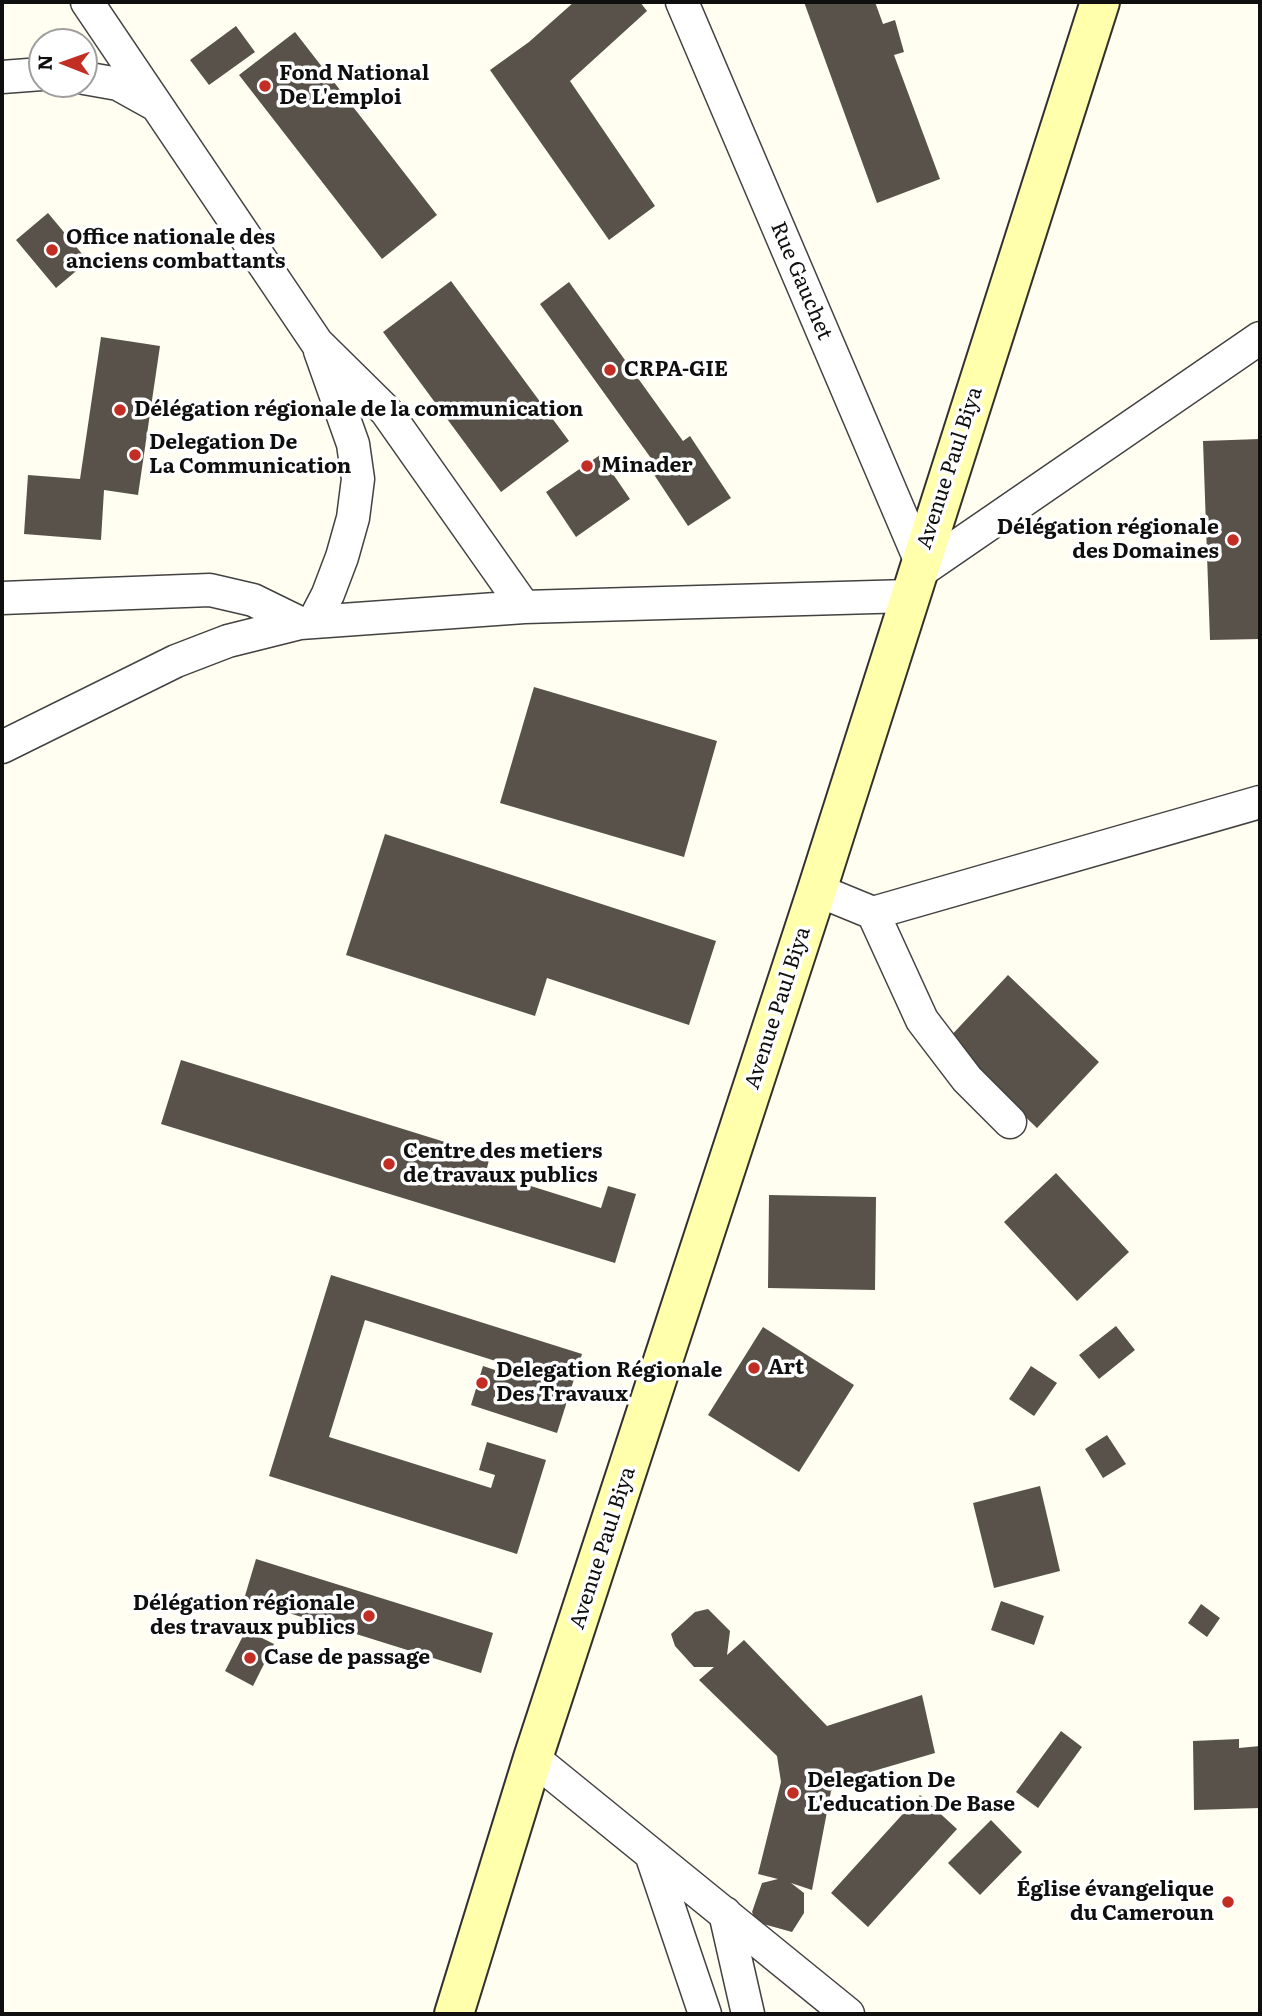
<!DOCTYPE html>
<html>
<head>
<meta charset="utf-8">
<style>
	body { margin:0 }
	#map { position:relative; width:1262px; height:2016px; overflow:hidden; background:#fffef1; font-family:Literata,serif }
	canvas { display:block }
	.frame { position:absolute; inset:0; border:4px solid #0f0f0f; pointer-events:none }
	.north { position:absolute; left:28px; top:28px; width:70px; height:70px; box-sizing:border-box; background:#fff; border:2px solid #9f9f9f; border-radius:50%; rotate:271deg; font-size:19px; font-weight:700; line-height:28px; text-align:center; color:#0f0f0f }
	.north::after { content:''; display:block; margin:auto; width:24px; height:32px; background:#c22e24; clip-path:polygon(50% 0,100% 100%,50% 72%,0 100%) }
</style>
</head>
<body>
<div id="map">
<canvas width="1262" height="2016"></canvas>
<div class="frame"></div>
<div class="north">N</div>
</div>
<script>
const ctx = document.querySelector('canvas').getContext('2d');
ctx.lineJoin = 'round';
function paint(path, color) {
  ctx.fillStyle = color;
  ctx.fill(path, 'evenodd');
}
function poly(rows) {
  const path = new Path2D();
  for (const r of rows) {
    path.moveTo(r[0], r[1]);
    for (let i = 2; i < r.length; i += 2) path.lineTo(r[i], r[i + 1]);
  }
  return path;
}
function stroke(path, color, width, dash) {
  ctx.strokeStyle = color;
  ctx.lineWidth = width;
  ctx.lineCap = dash ? 'butt' : 'round';
  ctx.setLineDash(dash || []);
  ctx.stroke(path);
}
function label(font, color, halo, rows, align = 'center') {
  ctx.font = font + ' Literata,serif';
  ctx.lineWidth = 7;
  ctx.setLineDash([]);
  ctx.textBaseline = 'middle';
  ctx.strokeStyle = halo;
  ctx.fillStyle = color;
  for (const [text, x, y, turn = 0] of rows) {
    ctx.save();
    ctx.translate(x, y);
    ctx.rotate((+turn || 0) * Math.PI / 180);
    ctx.textAlign = isNaN(turn) ? turn : align;
    if (halo) ctx.strokeText(text, 0, 0);
    ctx.fillText(text, 0, 0);
    ctx.restore();
  }
}
paint(poly([
	[574,2,640,2,647,11,570,81,655,206,609,240,490,70,529,42],
	[804,2,875,2,883,24,895,20,904,52,894,55,940,179,877,203],
	[236,26,255,52,209,85,190,60],
	[295,32,437,215,382,259,239,75],
	[48,213,88,261,56,288,16,240],
	[451,281,569,441,501,492,383,332],
	[569,282,683,441,690,436,731,498,688,526,647,464,653,461,540,304],
	[101,337,160,346,138,495,104,490,101,540,24,534,28,475,80,479],
	[1260,439,1260,639,1210,640,1203,441],
	[600,455,630,499,576,537,546,492],
	[534,687,717,741,684,857,500,803],
	[385,834,716,941,689,1025,547,978,535,1016,346,955],
	[1008,975,1099,1062,1037,1128,946,1041],
	[181,1060,490,1156,486,1172,601,1208,608,1186,636,1194,615,1263,161,1124],
	[1056,1173,1129,1252,1077,1301,1004,1222],
	[769,1195,876,1197,875,1290,768,1288],
	[331,1275,582,1354,557,1433,471,1405,483,1366,516,1377,518,1368,365,1320,329,1437,491,1488,495,1475,479,1470,487,1442,546,1460,517,1554,269,1476],
	[1116,1326,1135,1350,1099,1379,1079,1355],
	[763,1327,854,1385,799,1472,708,1415],
	[1031,1366,1057,1383,1034,1416,1009,1399],
	[1107,1435,1126,1464,1103,1478,1085,1449],
	[1040,1486,1060,1571,994,1588,973,1503],
	[256,1559,493,1633,481,1673,244,1599],
	[1001,1601,1044,1616,1034,1645,991,1630],
	[1201,1604,1220,1618,1207,1637,1188,1623],
	[708,1609,730,1631,727,1655,744,1640,827,1726,922,1695,935,1753,850,1778,831,1791,812,1890,791,1883,804,1893,804,1913,792,1932,756,1922,752,1912,762,1883,778,1879,758,1874,781,1782,777,1756,699,1680,714,1667,694,1667,675,1646,671,1634,695,1612],
	[246,1630,274,1644,253,1686,225,1671],
	[1061,1731,1082,1747,1038,1808,1016,1792],
	[1239,1739,1239,1748,1260,1746,1260,1808,1194,1810,1193,1741],
	[920,1795,957,1829,868,1927,831,1893],
	[991,1820,1022,1852,980,1895,948,1863]
]), '#58524b');
const minor = poly([
	[87,2,317,343,386,411,524,607],
	[682,2,920,560],
	[2,77,42,74],
	[84,78,118,84,154,104],
	[915,575,1260,338],
	[2,598,210,590,253,600,300,623],
	[314,621,328,594,342,557,353,518,358,479,353,444,320,351],
	[2,747,176,661,228,641,300,623,524,607,909,596],
	[817,890,873,913,1260,802],
	[873,913,922,1020,967,1079,1010,1122],
	[533,1758,848,2014],
	[651,1854,705,2014],
	[725,1913,748,2014]
]);
const secondary = poly([
	[454,2014,533,1758,817,890,1100,2]
]);
stroke(minor, '#424242', 35);
stroke(secondary, '#313131', 42);
stroke(minor, '#fff', 32);
stroke(secondary, '#ffffac', 38);
for (const [x, y, r, color] of [
	[265,86,7,"#c22e24"],
	[52,250,7,"#c22e24"],
	[610,370,7,"#c22e24"],
	[120,410,7,"#c22e24"],
	[135,455,7,"#c22e24"],
	[587,466,7,"#c22e24"],
	[1233,540,7,"#c22e24"],
	[389,1164,7,"#c22e24"],
	[754,1368,7,"#c22e24"],
	[482,1383,7,"#c22e24"],
	[369,1616,7,"#c22e24"],
	[250,1658,7,"#c22e24"],
	[793,1793,7,"#c22e24"],
	[1228,1902,7,"#c22e24"]
]) {
  const dot = new Path2D();
  dot.arc(x, y, r, 0, 2 * Math.PI);
  ctx.fillStyle = color;
  ctx.fill(dot);
  stroke(dot, '#fff', 2.5);
}
label('bold 21px', '#0f0f0f', '#fff', [
	["Fond National",279,74],
	["De L'emploi",279,98],
	["Office nationale des",66,238],
	["anciens combattants",66,262],
	["CRPA-GIE",624,370],
	["Délégation régionale de la communication",134,410],
	["Delegation De",149,443],
	["La Communication",149,467],
	["Minader",601,466],
	["Délégation régionale",1219,528,"right"],
	["des Domaines",1219,552,"right"],
	["Centre des metiers",403,1152],
	["de travaux publics",403,1176],
	["Art",768,1368],
	["Delegation Régionale",496,1371],
	["Des Travaux",496,1395],
	["Délégation régionale",355,1604,"right"],
	["des travaux publics",355,1628,"right"],
	["Case de passage",264,1658],
	["Delegation De",807,1781],
	["L'education De Base",807,1805],
	["Église évangelique",1214,1890,"right"],
	["du Cameroun",1214,1914,"right"]
], 'left');
label('21px', '#0f0f0f', '#fff', [
	["Rue Gauchet",801,281,67],
	["Avenue Paul Biya",950,468,-72],
	["Avenue Paul Biya",778,1008,-72],
	["Avenue Paul Biya",603,1548,-72]
]);
</script>
</body>
</html>
